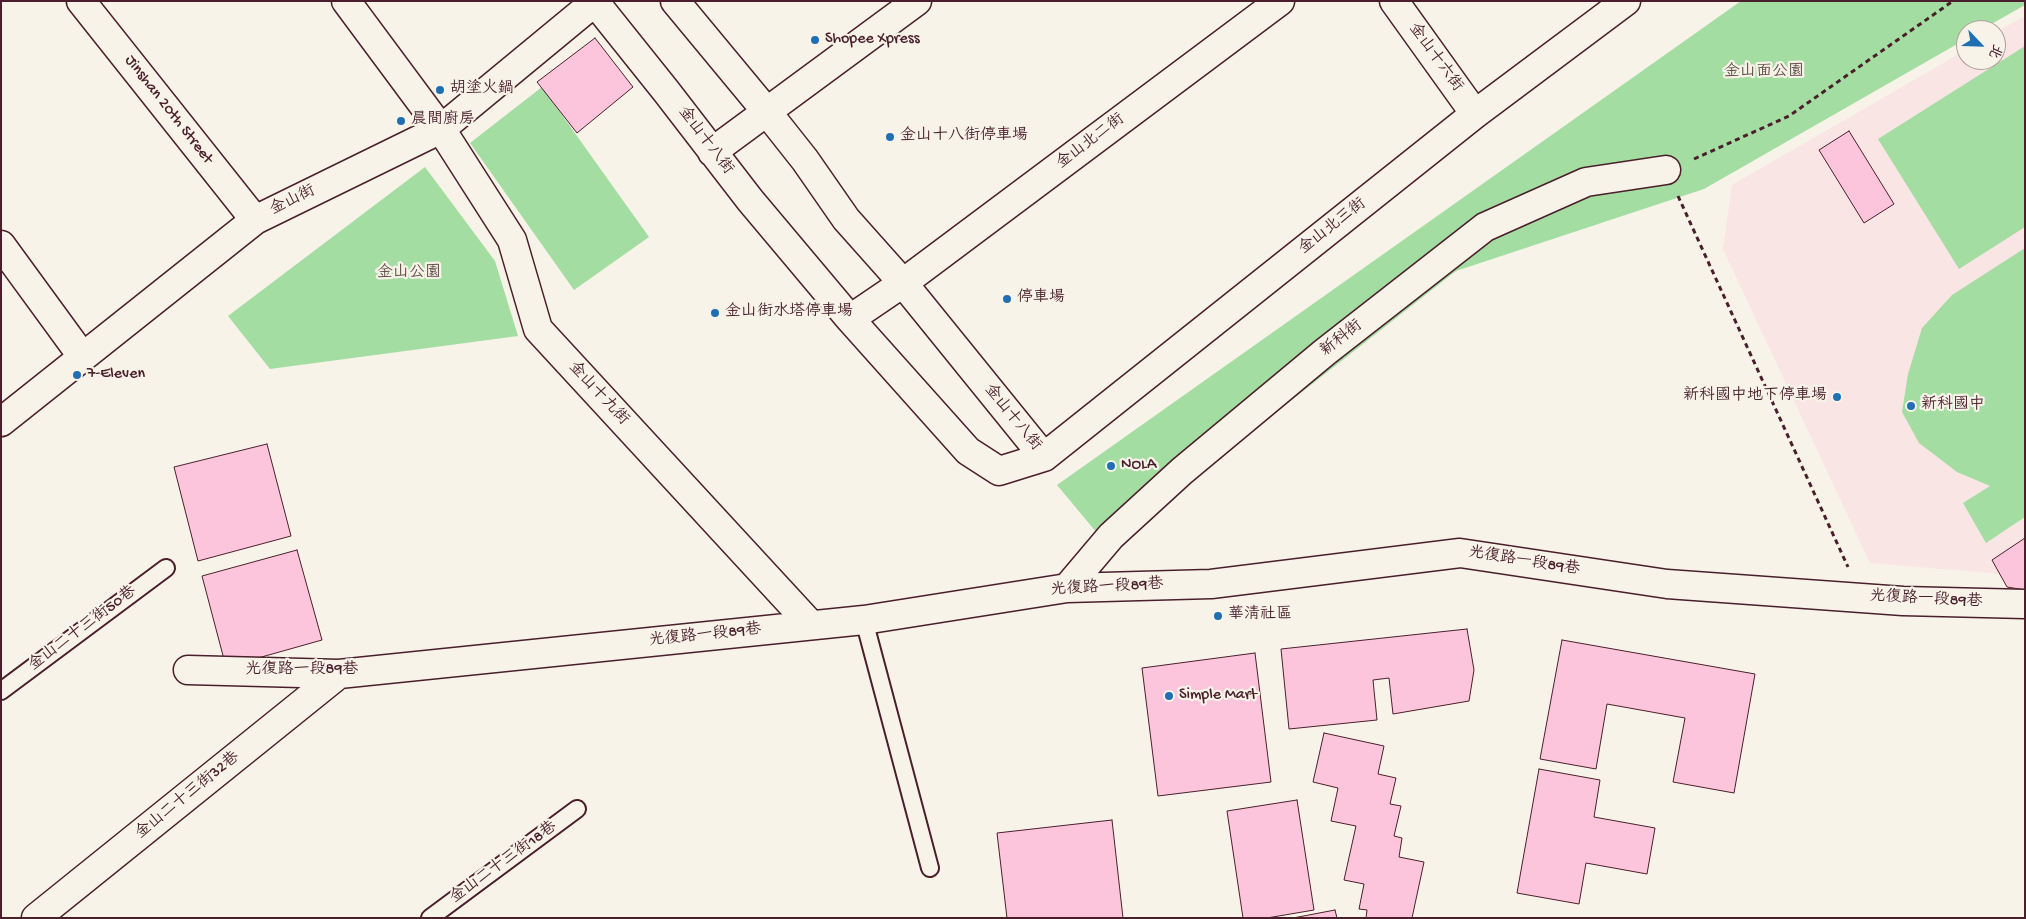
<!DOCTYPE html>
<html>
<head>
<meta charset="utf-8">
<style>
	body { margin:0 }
	#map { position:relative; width:2026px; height:919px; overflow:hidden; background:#f7f3e8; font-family:"Gochi Hand","LXGW WenKai TC",sans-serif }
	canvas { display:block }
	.frame { position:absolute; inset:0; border:2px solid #4a1f2b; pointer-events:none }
	.north { position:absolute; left:1956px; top:20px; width:50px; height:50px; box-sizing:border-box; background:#f7f3e8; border:1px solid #b29e9c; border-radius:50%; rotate:114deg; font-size:14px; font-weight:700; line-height:20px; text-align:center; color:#4a1f2b }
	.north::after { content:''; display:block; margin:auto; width:18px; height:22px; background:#1f6fb2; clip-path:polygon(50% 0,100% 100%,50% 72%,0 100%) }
</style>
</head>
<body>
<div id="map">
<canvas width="2026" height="919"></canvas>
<div class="frame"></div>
<div class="north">北</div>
</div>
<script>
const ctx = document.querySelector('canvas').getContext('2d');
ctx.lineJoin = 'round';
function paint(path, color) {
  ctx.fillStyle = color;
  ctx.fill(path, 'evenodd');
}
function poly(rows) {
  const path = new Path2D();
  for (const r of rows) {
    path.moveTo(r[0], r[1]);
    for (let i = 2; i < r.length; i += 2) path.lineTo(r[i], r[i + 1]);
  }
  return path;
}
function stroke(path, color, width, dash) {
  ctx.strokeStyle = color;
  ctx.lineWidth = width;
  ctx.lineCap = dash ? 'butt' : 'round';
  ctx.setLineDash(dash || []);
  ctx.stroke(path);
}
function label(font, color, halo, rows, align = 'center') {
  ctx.font = font + ' "Gochi Hand","LXGW WenKai TC",sans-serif';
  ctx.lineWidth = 4.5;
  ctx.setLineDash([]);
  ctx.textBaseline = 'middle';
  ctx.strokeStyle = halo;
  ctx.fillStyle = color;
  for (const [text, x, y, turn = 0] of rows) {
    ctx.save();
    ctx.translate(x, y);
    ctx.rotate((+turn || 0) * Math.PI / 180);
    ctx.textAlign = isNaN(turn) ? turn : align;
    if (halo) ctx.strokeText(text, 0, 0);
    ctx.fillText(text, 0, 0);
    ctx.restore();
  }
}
paint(poly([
	[2025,16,2025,576,1870,563,1723,249,1732,185,1966,50,1966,60,1996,60,1996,32]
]), '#f9e5e4');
paint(poly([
	[1741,1,2025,1,2025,5,1981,30,1966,30,1966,39,1704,189,1456,271,1107,545,1057,485],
	[2025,46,2025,227,1959,269,1878,139],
	[542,87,649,237,574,290,470,143],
	[425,167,495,261,518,336,270,369,228,316],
	[2025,248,2025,517,1986,543,1963,503,1990,486,1957,472,1919,443,1902,412,1908,374,1922,328,1952,295]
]), '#a4dda2');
const building = poly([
	[595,38,633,87,577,133,537,82,595,38],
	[1849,131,1894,204,1864,223,1819,150,1849,131],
	[267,444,291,536,198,561,174,467,267,444],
	[2025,538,2025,590,2007,587,1992,560,2025,538],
	[297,550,322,640,226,667,202,576,297,550],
	[1467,629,1474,670,1469,701,1393,714,1389,678,1373,680,1377,720,1289,729,1281,649,1467,629],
	[1562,640,1755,674,1734,793,1673,782,1685,718,1607,704,1596,769,1540,759,1562,640],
	[1255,653,1271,782,1158,796,1142,668,1255,653],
	[1324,733,1384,746,1378,774,1396,778,1390,804,1401,806,1394,836,1402,838,1399,857,1424,862,1412,918,1366,918,1367,910,1359,909,1364,884,1344,880,1356,826,1331,821,1338,788,1313,782,1324,733],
	[1539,769,1600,780,1594,817,1655,828,1647,874,1586,863,1579,904,1517,893,1539,769],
	[1297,800,1314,910,1267,918,1243,918,1227,811,1297,800],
	[1112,820,1123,918,1007,918,997,833,1112,820],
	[1335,910,1337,918,1293,918,1335,910]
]);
paint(building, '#fdc5dc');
stroke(building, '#4a1f2b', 1);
const lane = poly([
	[864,620,930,868],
	[1,691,166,568],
	[430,918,577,809]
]);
const street = poly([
	[81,1,255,220],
	[346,1,441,129,512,240,538,329,811,625],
	[594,1,666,91,750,200,850,319,968,451,999,471,1044,457,1475,114,1626,1],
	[675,1,767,112,805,160,846,219,903,283,1044,457],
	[1394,1,1475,114],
	[712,152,917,1],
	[1,245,82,356],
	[850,319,903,283,1280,1],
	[1,422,255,220,441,129,596,1],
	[1067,588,1111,536,1182,471,1325,352,1485,227,1586,182,1666,170],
	[188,670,339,674,864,620,1067,588,1211,584,1460,553,1667,584,1903,601,2025,604],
	[36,918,339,674]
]);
stroke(lane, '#4a1f2b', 20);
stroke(street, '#4a1f2b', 31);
stroke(poly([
	[1694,159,1789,116,1953,1],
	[1678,196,1848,567]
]), '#4a1f2b', 3, [5, 4]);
stroke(lane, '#f7f3e8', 16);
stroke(street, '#f7f3e8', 28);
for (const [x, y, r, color] of [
	[815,40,5,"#1f6fb2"],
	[440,90,5,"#1f6fb2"],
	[401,121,5,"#1f6fb2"],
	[890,137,5,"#1f6fb2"],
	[1007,299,5,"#1f6fb2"],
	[715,313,5,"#1f6fb2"],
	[77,375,5,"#1f6fb2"],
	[1837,397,5,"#1f6fb2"],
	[1911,406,5,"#1f6fb2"],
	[1111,466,5,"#1f6fb2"],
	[1218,616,5,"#1f6fb2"],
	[1169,696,5,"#1f6fb2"]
]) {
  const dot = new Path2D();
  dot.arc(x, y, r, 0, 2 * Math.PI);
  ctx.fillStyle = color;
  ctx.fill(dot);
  stroke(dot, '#f7f3e8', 2);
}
label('16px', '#4a1f2b', '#f7f3e8', [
	["Shopee Xpress",825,40],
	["胡塗火鍋",450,90],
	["晨間廚房",411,121],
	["金山十八街停車場",900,137],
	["停車場",1017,299],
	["金山街水塔停車場",725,313],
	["7-Eleven",87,375],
	["新科國中地下停車場",1827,397,"right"],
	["新科國中",1921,406],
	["NOLA",1121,466],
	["華清社區",1228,616],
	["Simple Mart",1179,696]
], 'left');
label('16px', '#4a1f2b', '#f7f3e8', [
	["金山十六街",1435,58,54],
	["Jinshan 20th Street",168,110,52],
	["金山十八街",705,141,53],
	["金山北二街",1091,142,-37],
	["金山街",293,201,-26],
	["金山北三街",1333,227,-38],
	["新科街",1342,339,-38],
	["金山十九街",598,394,47],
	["金山十八街",1012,418,51],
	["光復路一段89巷",1524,562,9],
	["光復路一段89巷",1107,588,-3],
	["光復路一段89巷",1926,600,3],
	["金山二十三街50巷",83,629,-37],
	["光復路一段89巷",705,636,-6],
	["光復路一段89巷",302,671],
	["金山二十三街32巷",188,796,-39],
	["金山二十三街18巷",504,863,-36]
]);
label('16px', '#604e49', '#f7f3e8', [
	["金山面公園",1764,73],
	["金山公園",409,274]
]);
</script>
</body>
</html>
